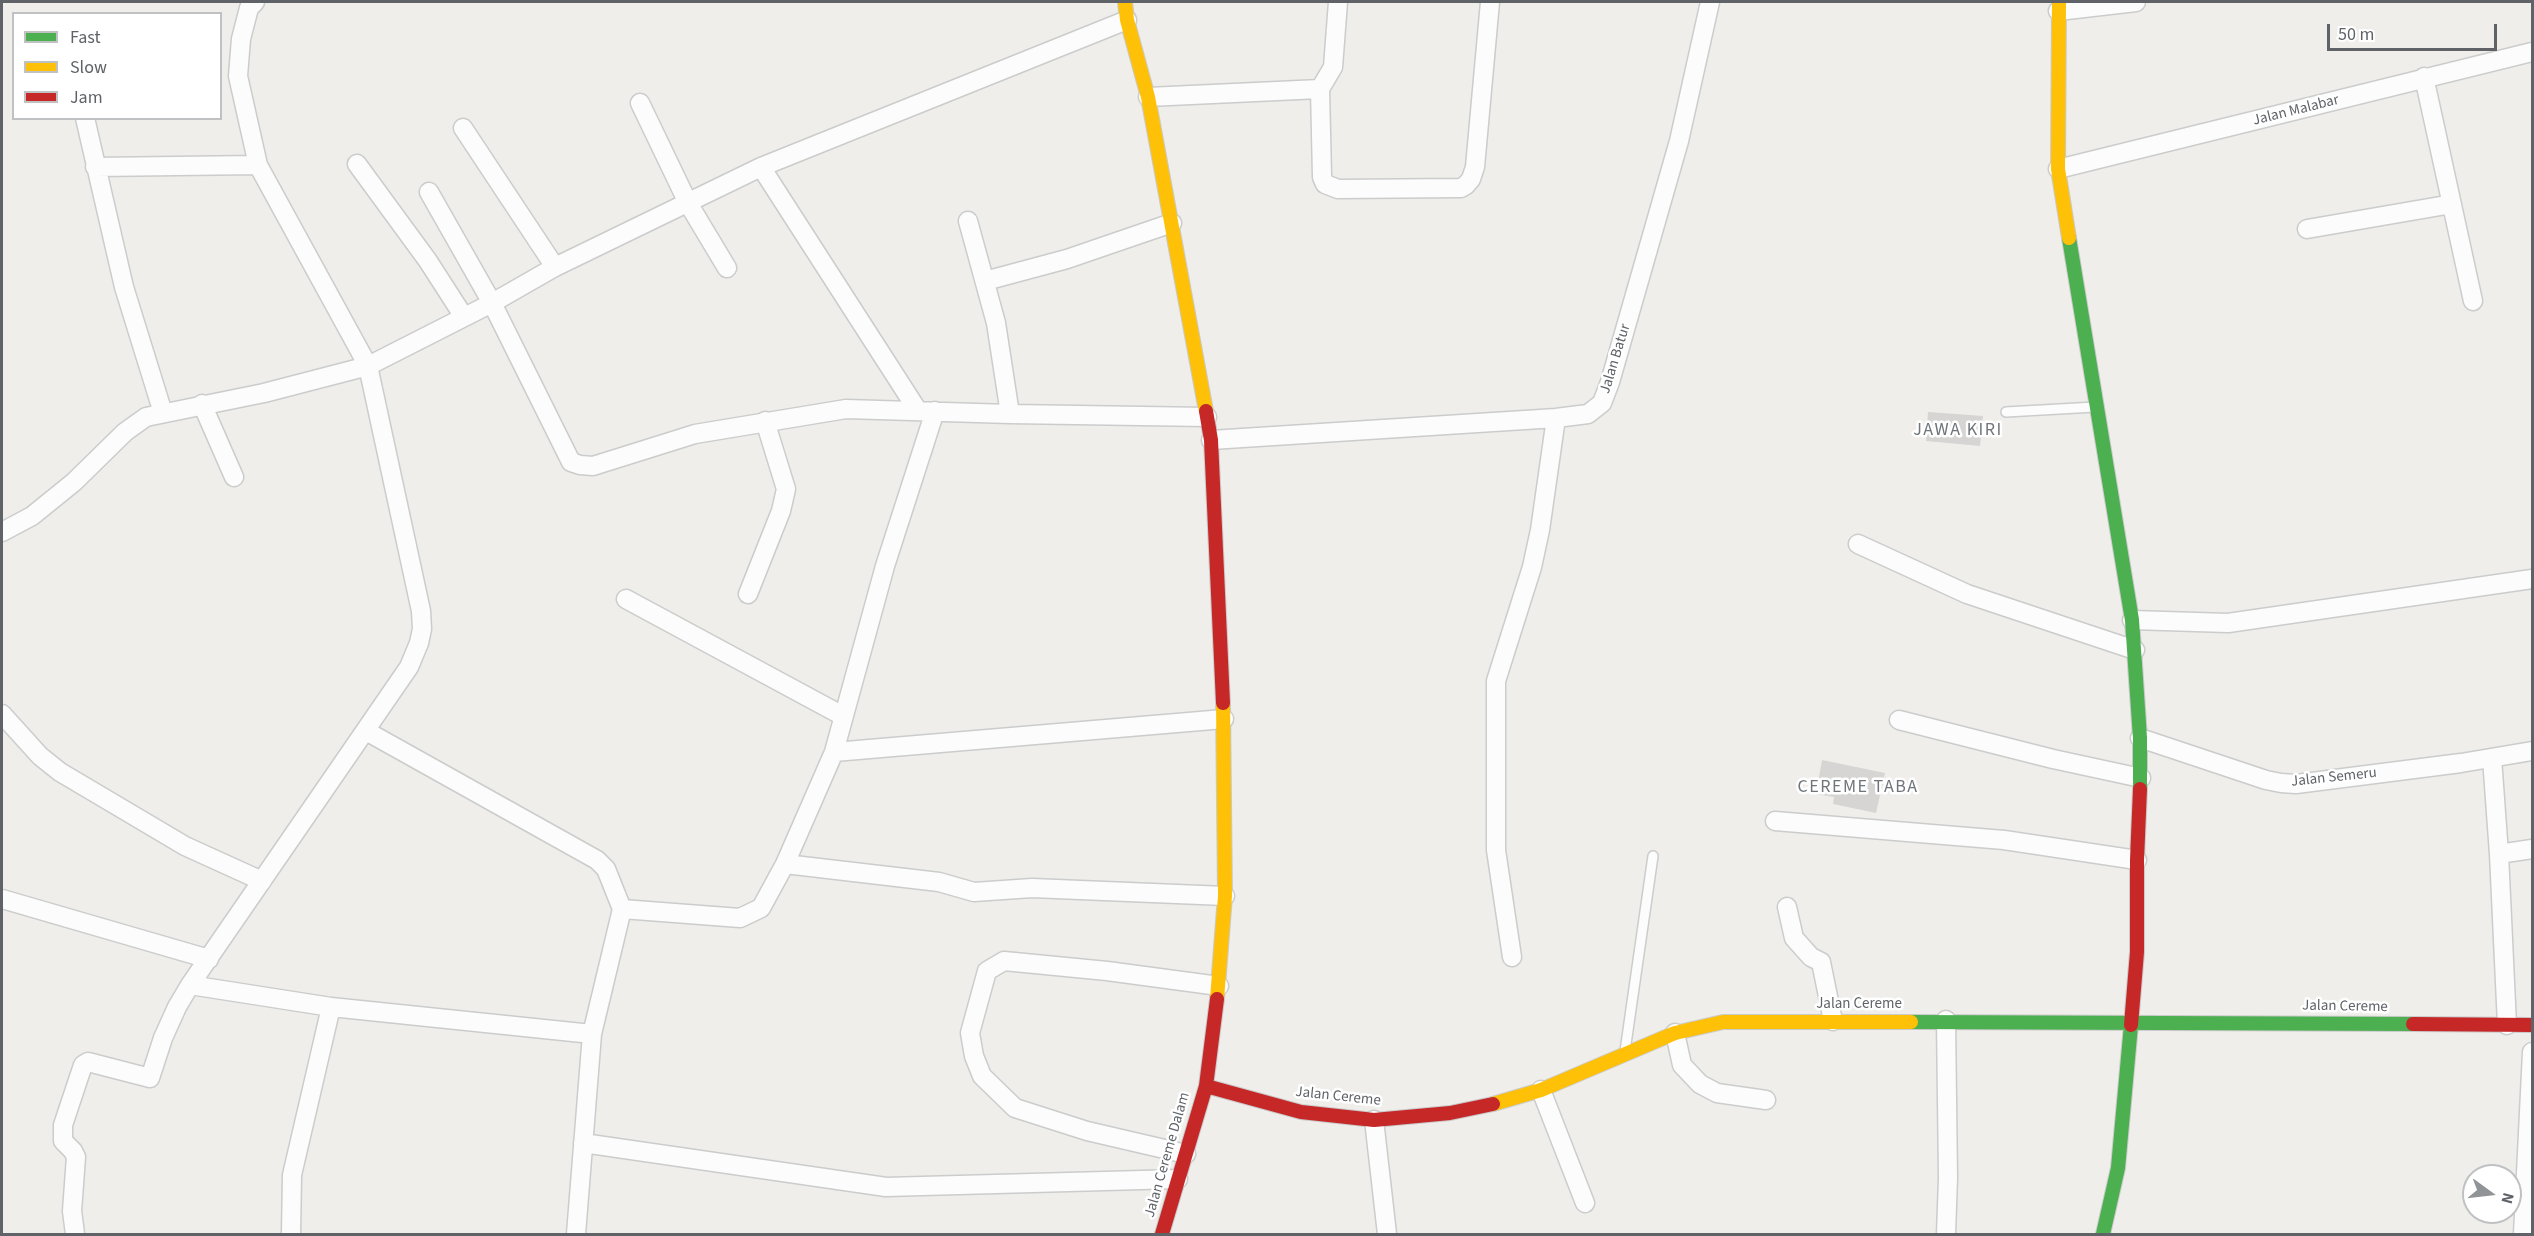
<!DOCTYPE html>
<html>
<head>
<meta charset="utf-8">
<style>
	body { margin:0 }
	#map { position:relative; width:2534px; height:1236px; overflow:hidden; background:#efeeea; font-family:"Source Sans 3",sans-serif }
	canvas { display:block }
	.frame { position:absolute; inset:0; border:3px solid #5f6368; pointer-events:none }
	.legend { position:absolute; left:12px; top:12px; width:210px; height:108px; box-sizing:border-box; background:#fff; border:2px solid #bfc1c3; margin:0; padding:8px 10px; list-style:none; font-size:18px; color:#5f6368 }
	.legend li { display:flex; align-items:center; gap:12px; height:30px }
	.legend b { width:30px; border:2px solid #bfc1c3 }
	.north { position:absolute; left:2462px; top:1164px; width:60px; height:60px; box-sizing:border-box; background:#fff; border:2px solid #bfc1c3; border-radius:50%; rotate:105deg; font-size:16px; font-weight:700; line-height:24px; text-align:center; color:#5f6368 }
	.north::after { content:''; display:block; margin:auto; width:21px; height:27px; background:#919496; clip-path:polygon(50% 0,100% 100%,50% 72%,0 100%) }
	.scale { position:absolute; left:2327px; top:24px; width:170px; height:27px; box-sizing:border-box; border:3px solid #5f6368; border-top:0; padding-left:8px; font-size:18px; line-height:21px; white-space:nowrap; color:#5f6368; -webkit-text-stroke:4px #fff; paint-order:stroke }
</style>
</head>
<body>
<div id="map">
<canvas width="2534" height="1236"></canvas>
<div class="frame"></div>
<ul class="legend">
<li><b style="height:8px;background:#4caf50"></b>Fast</li>
<li><b style="height:8px;background:#ffc107"></b>Slow</li>
<li><b style="height:8px;background:#c62828"></b>Jam</li>
</ul>
<div class="north">N</div>
<div class="scale">50 m</div>
</div>
<script>
const ctx = document.querySelector('canvas').getContext('2d');
ctx.lineJoin = 'round';
function paint(path, color) {
  ctx.fillStyle = color;
  ctx.fill(path, 'evenodd');
}
function poly(rows) {
  const path = new Path2D();
  for (const r of rows) {
    path.moveTo(r[0], r[1]);
    for (let i = 2; i < r.length; i += 2) path.lineTo(r[i], r[i + 1]);
  }
  return path;
}
function stroke(path, color, width, dash) {
  ctx.strokeStyle = color;
  ctx.lineWidth = width;
  ctx.lineCap = dash ? 'butt' : 'round';
  ctx.setLineDash(dash || []);
  ctx.stroke(path);
}
function label(font, color, halo, rows, align = 'center') {
  ctx.font = font + ' "Source Sans 3",sans-serif';
  ctx.lineWidth = 5;
  ctx.setLineDash([]);
  ctx.textBaseline = 'middle';
  ctx.strokeStyle = halo;
  ctx.fillStyle = color;
  for (const [text, x, y, turn = 0] of rows) {
    ctx.save();
    ctx.translate(x, y);
    ctx.rotate((+turn || 0) * Math.PI / 180);
    ctx.textAlign = isNaN(turn) ? turn : align;
    if (halo) ctx.strokeText(text, 0, 0);
    ctx.fillText(text, 0, 0);
    ctx.restore();
  }
}
paint(poly([
	[1928,412,1983,416,1980,446,1926,441],
	[1822,760,1885,773,1876,813,1833,804,1834,797,1816,794]
]), '#d6d5d3');
const lane = poly([
	[2006,412,2095,407],
	[1625,1051,1653,856]
]);
const street = poly([
	[2058,11,2136,2],
	[2424,77,2473,301],
	[1320,89,1322,177,1325,184,1338,189,1461,188,1466,185,1471,179,1475,167,1490,2],
	[1148,97,1320,89,1333,67,1338,2],
	[640,103,688,203,727,268],
	[85,118,124,287,163,413],
	[463,128,555,267],
	[357,164,428,261,464,317],
	[95,167,258,165],
	[761,167,918,411],
	[2058,169,2532,52],
	[429,192,492,303,571,462,580,465,593,466,695,434,846,409,1010,414,1207,417],
	[968,221,996,323,1010,414],
	[2307,229,2452,204],
	[985,281,1067,259,1172,223],
	[202,404,234,477],
	[1211,440,1556,418,1588,414,1602,403,1610,382,1679,141,1710,2],
	[2,532,32,516,74,482,125,432,146,417,264,393,368,366,492,303,555,267,761,167,1127,20],
	[1858,544,1967,594,2135,650],
	[748,594,781,511,786,489,765,421],
	[626,599,843,716],
	[2132,620,2228,623,2532,579],
	[2,714,40,756,60,772,185,846,262,881],
	[1899,720,2053,759,2141,778],
	[366,731,597,860,606,869,622,909],
	[2140,738,2266,780,2281,783,2296,784,2461,763,2532,751],
	[834,752,885,566,935,411],
	[2492,758,2499,854],
	[1775,821,2004,840,2137,860],
	[785,864,939,882,974,892,1032,888,1225,896],
	[2,899,209,959],
	[1787,907,1794,938,1811,957,1821,962,1833,1021],
	[1512,957,1496,850,1496,681,1532,567,1540,530,1556,418],
	[190,985,331,1007,592,1034],
	[2507,1025,2499,854,2532,849],
	[1675,1033,1682,1065,1700,1084,1717,1093,1766,1100],
	[1541,1090,1585,1203],
	[1374,1120,1387,1234],
	[583,1143,886,1187,1178,1179],
	[1186,1154,1087,1131,1015,1108,982,1076,974,1056,970,1033,987,971,1004,961,1107,971,1219,986],
	[75,1234,72,1211,76,1157,73,1151,63,1141,63,1125,83,1065,88,1062,150,1078,163,1038,177,1007,190,985,409,667,419,643,422,629,421,611,368,366,258,165,238,76,241,39,249,8,255,2],
	[291,1234,292,1175,331,1007],
	[576,1234,592,1034,622,909,740,918,761,908,785,864,834,752,1224,719],
	[1946,1234,1948,1178,1946,1020],
	[2523,1234,2532,1052]
]);
const fast = poly([
	[2069,238,2132,620,2140,738,2140,789],
	[1911,1022,2413,1024],
	[2103,1234,2118,1168,2131,1025]
]);
const slow = poly([
	[1125,2,1127,20,1148,97,1206,411],
	[2059,2,2058,169,2069,238],
	[1217,999,1225,896,1223,703],
	[1493,1104,1541,1090,1675,1033,1723,1022,1911,1022]
]);
const jam = poly([
	[1206,411,1211,440,1223,703],
	[2413,1024,2532,1025],
	[2131,1025,2137,952,2137,860,2140,789],
	[1206,1086,1301,1112,1374,1120,1450,1113,1493,1104],
	[1162,1234,1206,1086,1217,999]
]);
stroke(lane, '#cbcccc', 12);
stroke(street, '#cbcccc', 21);
stroke(fast, '#cacacb', 16);
stroke(slow, '#cacacb', 16);
stroke(jam, '#cacacb', 16);
stroke(lane, '#fdfcfc', 9);
stroke(street, '#fdfcfc', 18);
stroke(fast, '#4caf50', 14);
stroke(slow, '#ffc107', 14);
stroke(jam, '#c62828', 14);
label('15px', '#5f6368', '#fff', [
	["Jalan Malabar",2296,111,-14],
	["Jalan Batur",1616,359,-73],
	["Jalan Semeru",2334,778,-6],
	["Jalan Cereme",1859,1005],
	["Jalan Cereme",2345,1007,1],
	["Jalan Cereme",1338,1097,6],
	["Jalan Cereme Dalam",1168,1155,-74]
]);
ctx.letterSpacing = '1.5px';
label('18px', '#70757a', '#fff', [
	["JAWA KIRI",1958,431],
	["CEREME TABA",1858,788]
]);
ctx.letterSpacing = '0px';
</script>
</body>
</html>
